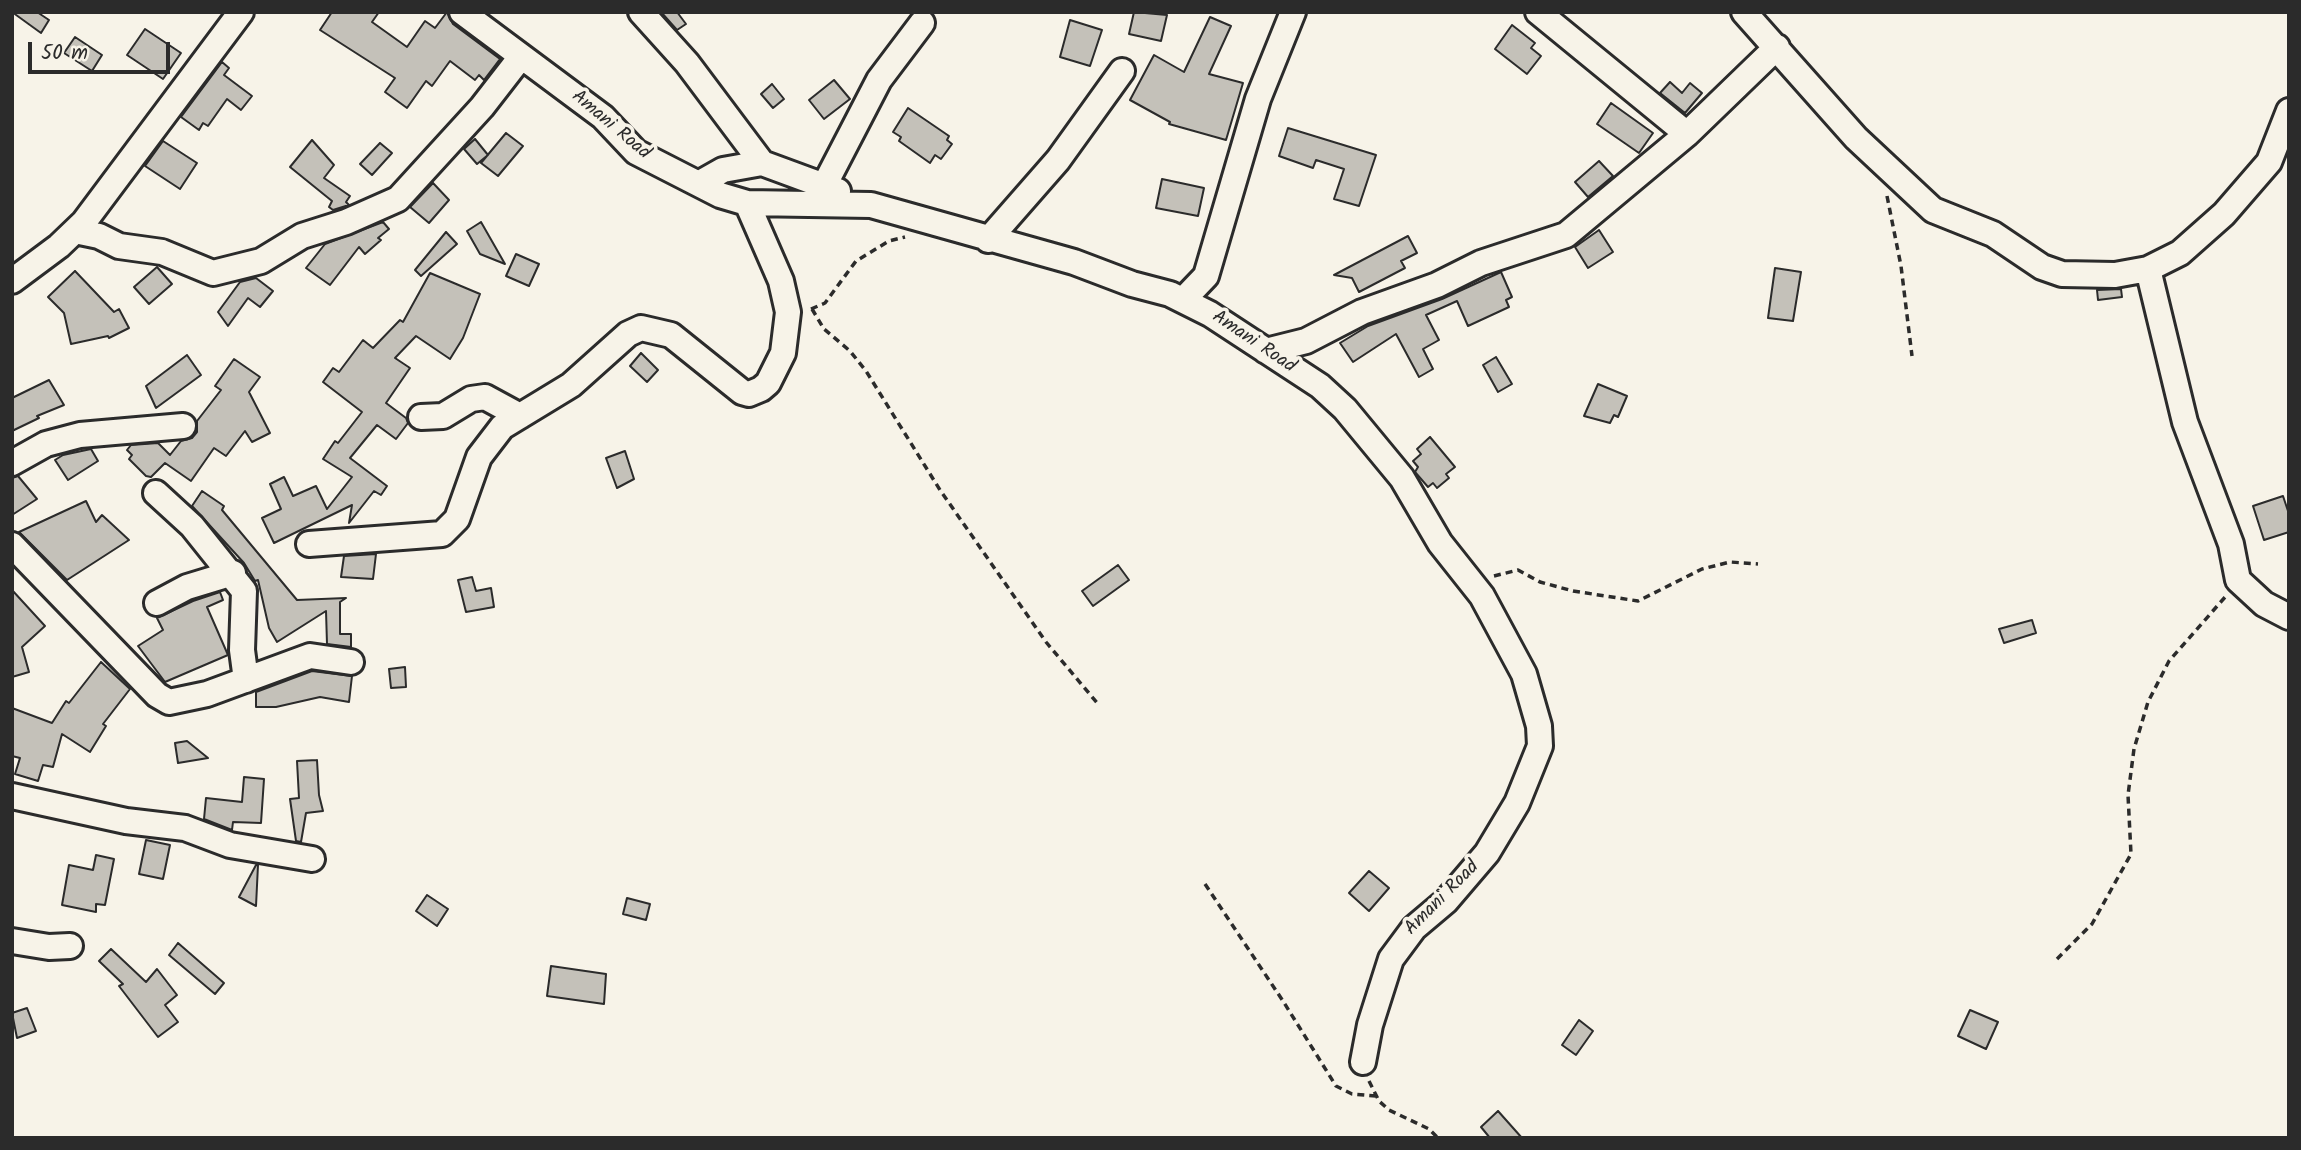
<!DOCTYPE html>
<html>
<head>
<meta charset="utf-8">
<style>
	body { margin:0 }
	#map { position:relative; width:2301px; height:1150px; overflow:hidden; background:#f7f3e8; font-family:Kalam,sans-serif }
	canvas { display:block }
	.frame { position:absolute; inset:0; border:14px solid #2b2b2b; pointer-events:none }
	.scale { position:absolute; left:28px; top:42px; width:142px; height:32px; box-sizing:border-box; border:4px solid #2b2b2b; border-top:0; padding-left:9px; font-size:21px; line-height:24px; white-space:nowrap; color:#2b2b2b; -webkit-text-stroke:5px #f7f3e8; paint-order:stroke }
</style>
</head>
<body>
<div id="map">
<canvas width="2301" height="1150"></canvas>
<div class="frame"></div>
<div class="scale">50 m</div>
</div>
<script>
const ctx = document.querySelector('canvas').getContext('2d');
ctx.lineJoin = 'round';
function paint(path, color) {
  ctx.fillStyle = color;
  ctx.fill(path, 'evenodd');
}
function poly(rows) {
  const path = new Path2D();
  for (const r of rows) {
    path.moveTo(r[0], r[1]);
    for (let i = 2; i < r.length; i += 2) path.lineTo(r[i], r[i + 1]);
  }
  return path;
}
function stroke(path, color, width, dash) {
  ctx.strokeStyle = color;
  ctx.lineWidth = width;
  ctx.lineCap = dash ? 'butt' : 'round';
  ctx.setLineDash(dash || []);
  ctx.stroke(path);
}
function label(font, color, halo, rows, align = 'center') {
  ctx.font = font + ' Kalam,sans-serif';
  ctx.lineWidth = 7;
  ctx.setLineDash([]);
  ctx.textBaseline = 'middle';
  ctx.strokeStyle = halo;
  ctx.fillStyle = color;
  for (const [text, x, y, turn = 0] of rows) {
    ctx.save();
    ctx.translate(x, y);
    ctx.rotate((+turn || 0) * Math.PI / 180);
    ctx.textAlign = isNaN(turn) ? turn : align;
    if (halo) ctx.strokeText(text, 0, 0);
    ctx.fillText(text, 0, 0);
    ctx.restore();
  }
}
const building = poly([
	[12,12,37,12,49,20,41,33,12,12],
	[332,12,379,12,372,22,407,47,425,21,435,28,447,12,453,24,500,59,484,80,479,75,475,80,450,61,432,86,426,81,407,108,385,92,395,78,320,30,332,12],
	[661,12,677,12,686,24,677,30,661,12],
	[1134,12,1167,15,1161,41,1129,34,1134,12],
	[1210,17,1231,26,1209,74,1243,83,1226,140,1169,124,1170,122,1130,100,1154,55,1184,72,1210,17],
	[1070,20,1102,30,1090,66,1060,57,1070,20],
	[1512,25,1535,43,1531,48,1541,56,1527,74,1495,49,1512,25],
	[145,29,181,53,163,79,127,55,145,29],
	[75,37,102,55,92,71,64,53,75,37],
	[222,62,229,68,224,75,252,96,241,110,227,99,208,126,203,123,199,130,181,117,222,62],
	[834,80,850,99,824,119,809,100,834,80],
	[1670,82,1682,93,1690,83,1702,93,1685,113,1660,93,1670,82],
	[772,84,784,99,773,108,761,94,772,84],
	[1611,103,1653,133,1639,153,1597,124,1611,103],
	[908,108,949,136,947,140,952,144,941,159,935,155,930,163,899,141,901,137,893,132,908,108],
	[1288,128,1376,155,1359,206,1334,199,1344,169,1316,160,1313,168,1279,156,1288,128],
	[506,133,523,146,498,176,481,163,506,133],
	[475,139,488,155,477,164,464,149,475,139],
	[312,140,334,165,324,178,350,196,346,202,349,205,333,210,329,207,332,201,290,167,312,140],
	[163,141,197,163,180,189,145,166,163,141],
	[380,143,392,153,372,175,360,164,380,143],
	[1599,161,1613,176,1588,197,1575,182,1599,161],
	[1162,179,1204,188,1198,216,1156,208,1162,179],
	[433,183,449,200,429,223,410,207,433,183],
	[383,222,389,229,378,238,381,240,365,254,359,247,330,285,306,268,325,244,383,222],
	[481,222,505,264,480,254,467,231,481,222],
	[1599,230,1613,252,1588,268,1575,247,1599,230],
	[446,232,457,244,421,276,415,270,446,232],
	[1408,236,1417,253,1401,261,1405,268,1359,292,1352,278,1334,275,1408,236],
	[516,254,539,264,529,286,506,276,516,254],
	[157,267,172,284,149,304,134,287,157,267],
	[1775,268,1801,272,1793,321,1768,318,1775,268],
	[75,271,114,312,119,309,129,328,109,338,108,336,71,344,64,313,48,297,75,271],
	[1501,272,1512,297,1506,300,1509,307,1468,326,1457,301,1426,315,1439,340,1423,349,1433,369,1419,377,1396,334,1353,362,1340,343,1368,326,1442,299,1501,272],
	[430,273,480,294,463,338,450,359,416,336,395,358,410,368,386,403,406,418,408,423,396,439,377,425,350,458,387,486,381,495,374,491,349,523,352,505,274,543,262,518,281,509,270,484,284,477,293,496,316,486,327,509,352,477,323,459,335,441,338,443,362,412,323,382,333,368,339,372,363,340,373,348,400,320,403,322,430,273],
	[256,278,273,291,260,307,248,298,228,326,218,312,240,282,256,278],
	[2121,289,2122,297,2098,300,2097,290,2121,289],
	[641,353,658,370,647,382,630,366,641,353],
	[187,355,201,375,156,408,146,386,187,355],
	[1496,357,1512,384,1498,392,1483,365,1496,357],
	[234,359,260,377,249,392,270,433,252,442,245,431,226,456,214,448,191,481,165,463,151,477,146,476,129,459,132,455,127,450,131,445,158,443,170,455,181,441,192,438,197,432,197,421,221,390,215,386,234,359],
	[49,380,64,405,37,416,39,418,12,431,12,398,49,380],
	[1598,384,1627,396,1618,417,1614,415,1610,423,1584,416,1598,384],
	[1430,437,1455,467,1446,474,1449,478,1437,488,1433,483,1428,487,1415,472,1418,467,1413,461,1421,454,1417,449,1430,437],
	[91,449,98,461,68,480,55,460,63,455,91,449],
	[625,451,634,479,617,488,606,458,625,451],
	[18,476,37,499,12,515,12,478,18,476],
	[202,491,224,506,222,510,297,600,346,598,340,602,340,634,351,634,351,647,327,644,326,611,277,642,269,628,258,580,255,581,244,563,192,506,202,491],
	[2283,496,2289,514,2289,532,2264,540,2253,506,2283,496],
	[86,501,96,522,102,515,129,540,67,580,19,532,86,501],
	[376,554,373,579,341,577,344,556,376,554],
	[1118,565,1129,580,1093,606,1082,591,1118,565],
	[472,577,476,591,491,588,494,607,466,612,458,580,472,577],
	[12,590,45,626,22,647,29,672,12,677,12,590],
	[220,592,223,600,207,607,228,655,165,682,138,646,163,630,157,618,193,601,220,592],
	[2032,620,2036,633,2004,643,1999,629,2032,620],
	[101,662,130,689,103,724,106,726,90,752,62,734,53,767,43,765,38,781,15,774,20,758,12,756,12,708,52,723,66,701,69,703,101,662],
	[405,667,406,687,391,688,389,669,405,667],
	[312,671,352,676,349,702,320,697,276,707,256,707,256,692,312,671],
	[187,741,208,758,178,763,175,743,187,741],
	[317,760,319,795,323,811,306,813,301,842,296,841,290,799,299,798,297,761,317,760],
	[244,777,264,779,261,823,233,822,232,830,204,819,206,798,242,802,244,777],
	[146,840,170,845,163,879,139,874,146,840],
	[96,855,114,859,105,905,96,904,96,912,62,905,69,865,93,870,96,855],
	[256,865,258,865,256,906,239,897,256,865],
	[1369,871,1389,888,1369,911,1349,893,1369,871],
	[427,895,448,909,437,926,416,911,427,895],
	[627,898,650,904,646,920,623,914,627,898],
	[178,943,224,983,215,994,169,955,178,943],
	[111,949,146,982,157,969,177,995,165,1005,178,1022,158,1037,119,986,123,984,99,961,111,949],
	[551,966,606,974,604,1004,547,996,551,966],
	[27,1008,36,1031,17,1038,12,1013,27,1008],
	[1970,1010,1998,1022,1986,1049,1958,1036,1970,1010],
	[1579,1020,1593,1031,1576,1055,1562,1045,1579,1020],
	[1498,1111,1522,1138,1490,1138,1481,1127,1498,1111]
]);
paint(building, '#c4c1b9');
stroke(building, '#2b2b2b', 2);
const minor = poly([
	[462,12,603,117,636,152,720,195,747,203,871,205,1074,262,1132,284,1170,294,1210,314,1320,386,1345,409,1402,478,1440,543,1482,596,1524,674,1539,726,1540,746,1517,803,1487,853,1446,901,1414,928,1391,959,1370,1025,1363,1062],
	[641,12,687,63,762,163],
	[1538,12,1687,134],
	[1744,12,1856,138,1933,210,1993,234,2042,267,2062,274,2115,275,2148,269,2180,253,2224,214,2269,162,2289,111],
	[700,183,723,170,762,163,838,191],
	[824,186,879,80,922,23],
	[75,231,99,236,119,246,162,252,213,273,261,261,302,236,346,222,398,199,482,107,520,58],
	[988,240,1058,160,1122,71],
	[2148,269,2185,422,2231,544,2238,580,2264,604,2289,617],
	[12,281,59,246,84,222,241,12],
	[1183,300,1206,276,1258,99,1293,12],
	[1266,351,1306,341,1362,312,1437,285,1481,263,1566,235,1687,134,1777,47],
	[421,417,443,416,471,399,485,397,520,416],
	[12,463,46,444,80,435,183,426],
	[156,493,192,526,244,591,242,650,246,680],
	[309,544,442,534,457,519,479,457,502,427,571,385,628,334,641,328,671,335,742,392,749,394,761,389,768,383,783,353,788,312,781,281,747,203],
	[12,545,157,695,169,702,207,694,310,656,351,662],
	[157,603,187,587,233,573],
	[12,796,126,821,185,828,230,845,312,859],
	[12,941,49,947,70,946]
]);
stroke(minor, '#2b2b2b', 30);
stroke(poly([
	[1887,196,1901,266,1912,356],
	[811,309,825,303,856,261,889,241,905,237],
	[812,309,824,329,850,351,866,371,940,490,1046,642,1098,704],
	[1494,576,1518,570,1540,582,1573,591,1638,601,1702,569,1730,562,1758,564],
	[1205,884,1283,1001,1336,1086,1352,1094,1376,1096],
	[2057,959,2092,924,2131,854,2128,795,2134,749,2148,702,2169,661,2226,596],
	[1369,1081,1379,1101,1389,1110,1429,1129,1438,1138]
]), '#2b2b2b', 3.5, [7, 5]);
stroke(minor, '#f7f3e8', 24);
label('19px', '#2b2b2b', '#f7f3e8', [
	["Amani Road",610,126,40],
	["Amani Road",1253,343,34],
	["Amani Road",1443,899,-45]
]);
</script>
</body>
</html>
